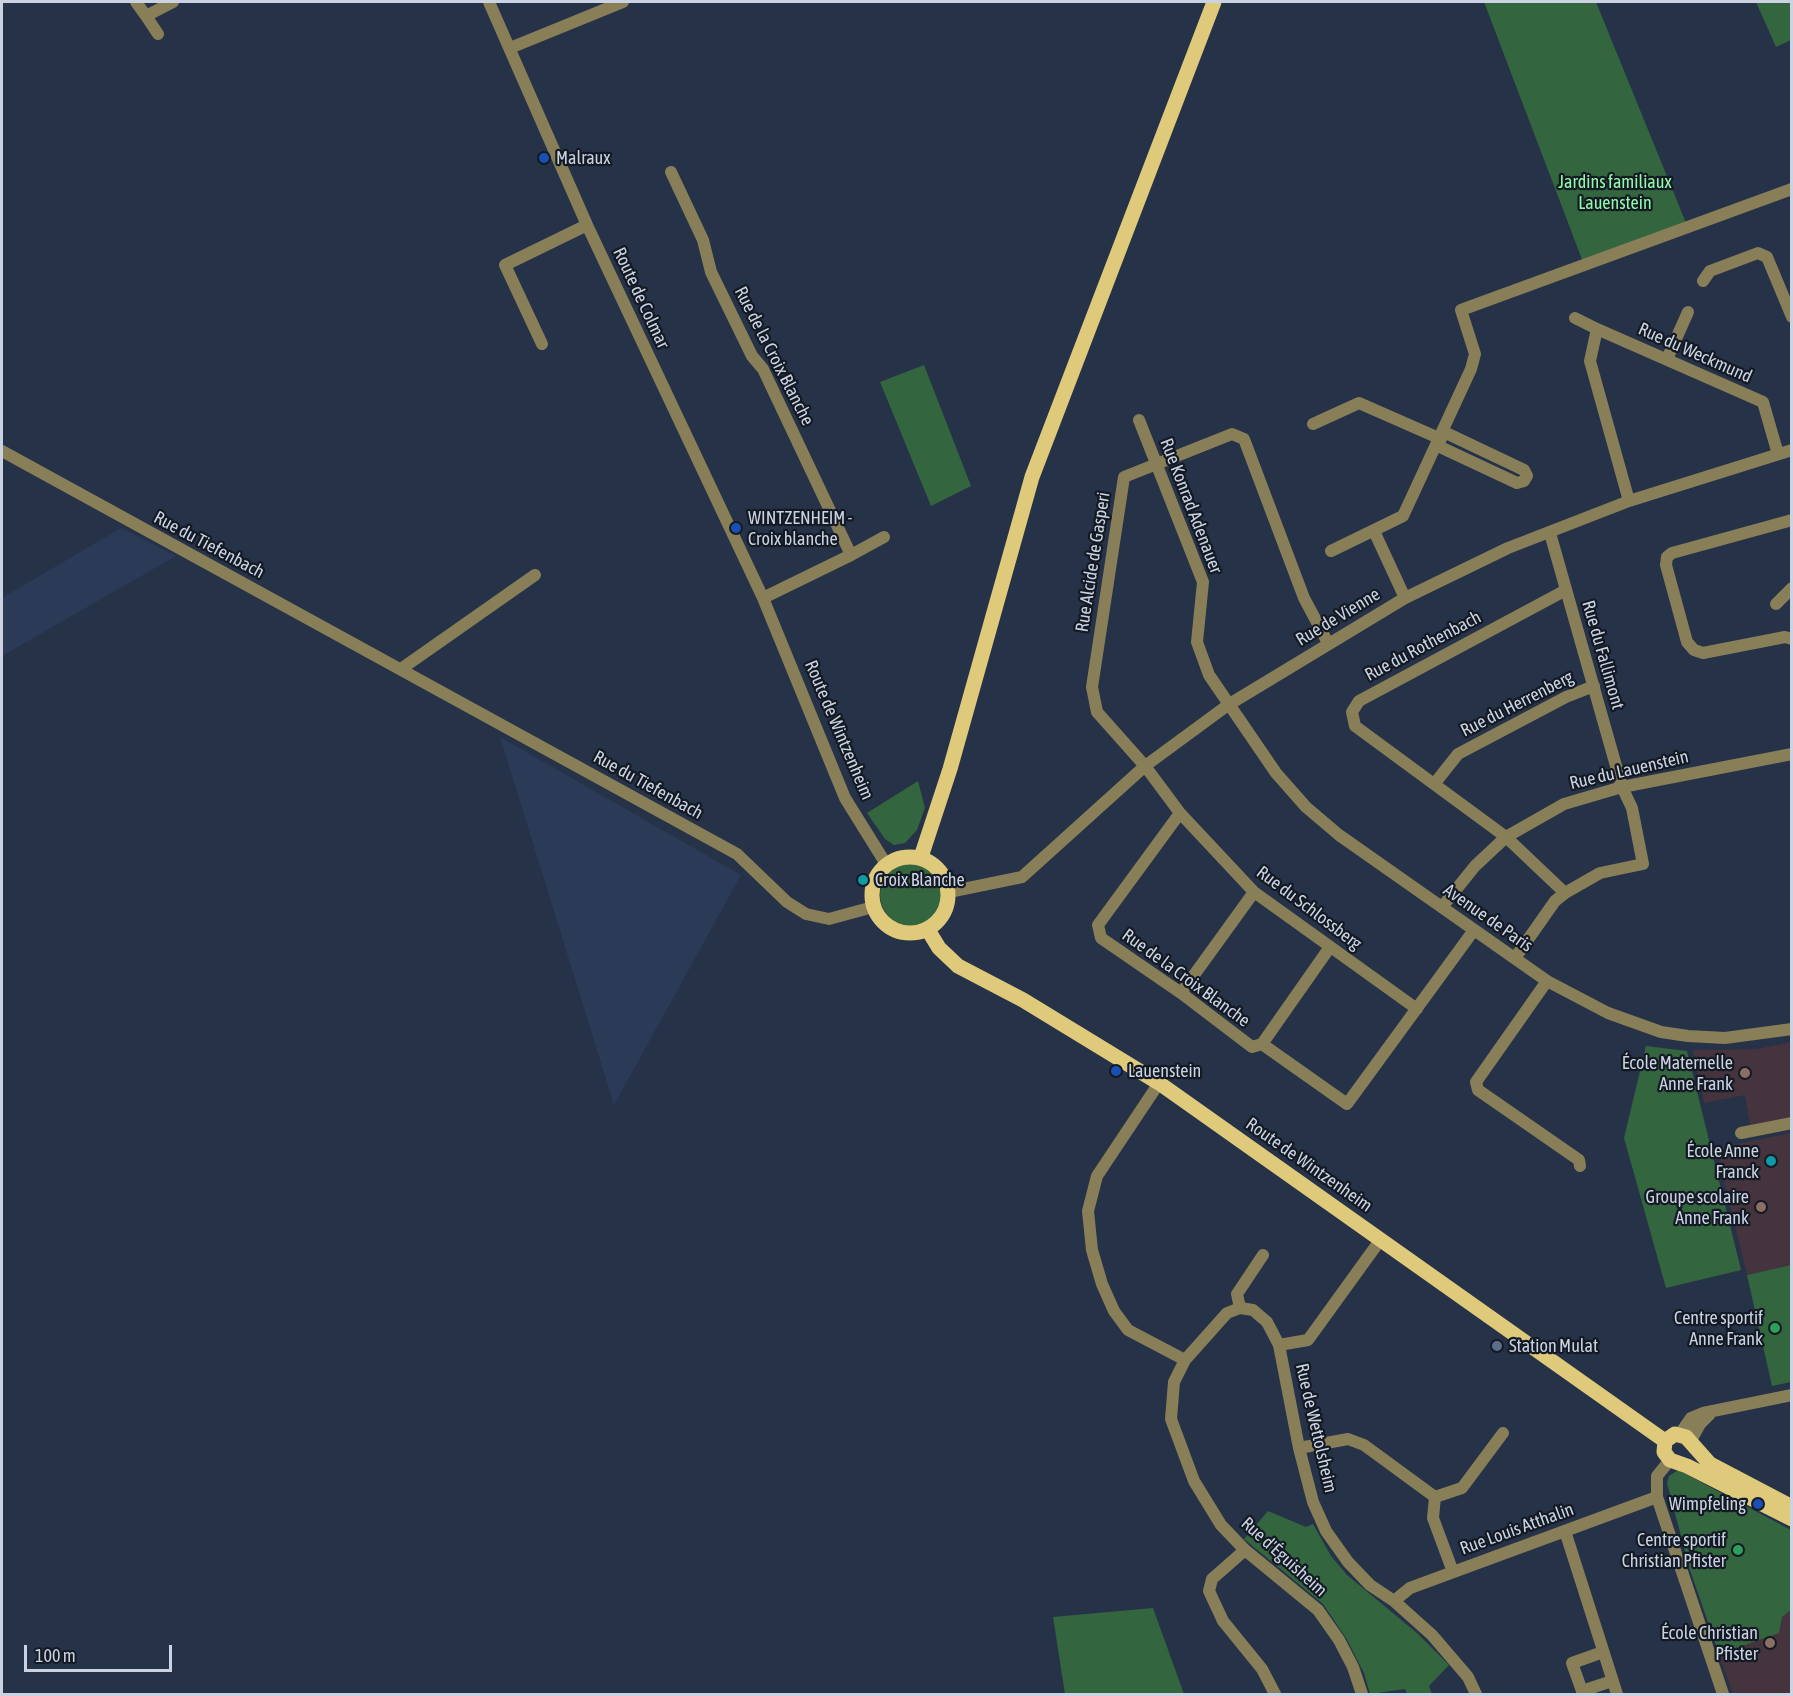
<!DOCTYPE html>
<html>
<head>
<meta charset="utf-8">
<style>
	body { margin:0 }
	#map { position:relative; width:1793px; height:1696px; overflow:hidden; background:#263248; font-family:"Asap Condensed",sans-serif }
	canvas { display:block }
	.frame { position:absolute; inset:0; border:3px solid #cbd3e2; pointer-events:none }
	.scale { position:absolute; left:24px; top:1645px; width:148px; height:27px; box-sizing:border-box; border:3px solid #cbd3e2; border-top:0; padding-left:8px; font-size:18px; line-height:21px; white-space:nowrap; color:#cbd3e2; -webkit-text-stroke:4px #141a24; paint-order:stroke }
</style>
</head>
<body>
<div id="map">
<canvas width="1793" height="1696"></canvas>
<div class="frame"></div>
<div class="scale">100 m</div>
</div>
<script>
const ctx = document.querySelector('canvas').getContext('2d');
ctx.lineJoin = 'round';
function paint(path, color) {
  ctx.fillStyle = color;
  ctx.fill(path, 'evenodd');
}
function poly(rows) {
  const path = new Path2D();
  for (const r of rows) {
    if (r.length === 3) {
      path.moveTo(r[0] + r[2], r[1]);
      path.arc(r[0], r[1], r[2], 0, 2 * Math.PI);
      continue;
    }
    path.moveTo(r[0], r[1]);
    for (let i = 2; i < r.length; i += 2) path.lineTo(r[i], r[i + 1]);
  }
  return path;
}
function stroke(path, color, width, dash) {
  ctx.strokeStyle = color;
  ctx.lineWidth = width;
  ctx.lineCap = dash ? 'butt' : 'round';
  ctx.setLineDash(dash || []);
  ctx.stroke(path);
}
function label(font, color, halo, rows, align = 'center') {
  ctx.font = font + ' "Asap Condensed",sans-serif';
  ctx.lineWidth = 4.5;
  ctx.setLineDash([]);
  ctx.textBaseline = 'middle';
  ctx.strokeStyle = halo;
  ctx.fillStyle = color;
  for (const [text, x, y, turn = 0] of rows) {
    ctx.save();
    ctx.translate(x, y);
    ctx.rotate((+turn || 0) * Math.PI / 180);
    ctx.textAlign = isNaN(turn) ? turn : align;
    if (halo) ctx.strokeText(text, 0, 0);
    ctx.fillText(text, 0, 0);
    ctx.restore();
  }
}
paint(poly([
	[121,528,176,556,2,656,2,598],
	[500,737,741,875,614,1105]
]), '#2b3a56');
paint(poly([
	[1791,1042,1791,1117,1750,1125,1745,1095,1704,1103,1693,1050,1757,1049],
	[1791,1133,1791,1265,1747,1275,1716,1148],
	[1791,1610,1791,1694,1733,1694,1719,1654,1778,1633,1782,1617]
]), '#45333d');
paint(poly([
	[1484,2,1596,2,1686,223,1583,262],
	[1756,2,1791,2,1791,40,1776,47],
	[924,365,971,486,931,506,880,382],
	[918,781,925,808,917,830,905,843,894,845,885,839,867,813],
	[911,895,31],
	[1646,1046,1687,1051,1741,1270,1666,1288,1624,1138],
	[1791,1265,1791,1382,1772,1386,1747,1275],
	[1678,1470,1791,1530,1791,1610,1782,1617,1779,1633,1719,1654,1690,1570,1667,1483,1669,1476],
	[1268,1511,1306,1527,1313,1524,1331,1556,1347,1575,1417,1633,1449,1665,1429,1686,1432,1694,1407,1694,1405,1689,1370,1694,1364,1673,1346,1638,1323,1604,1244,1539],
	[1153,1608,1184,1694,1065,1694,1053,1617]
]), '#33653f');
stroke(poly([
	[136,2,146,16,173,2],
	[489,2,587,225,763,598,845,798,886,864],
	[146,16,158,34],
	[510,48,623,2],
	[671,172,703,240,711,272,752,356,763,369,851,555,763,598],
	[1703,281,1710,271,1758,253,1767,257,1792,317],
	[1575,318,1597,329],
	[542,344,505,265,587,225],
	[1667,359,1688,312],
	[1139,420,1203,582,1197,642,1209,675,1276,773,1306,807,1339,835,1547,981,1608,1013,1661,1032,1688,1036,1725,1038,1792,1029],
	[1313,424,1359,403,1441,439],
	[1438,446,1517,483,1524,481,1527,476,1524,470,1444,432],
	[2,451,737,854,787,902,806,914,829,919,873,907],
	[1629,501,1590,361,1597,329,1763,402,1778,454],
	[1792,520,1672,553,1667,557,1666,565,1687,642,1694,650,1703,653,1785,637,1792,639],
	[1374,531,1405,598],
	[1331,551,1403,516,1471,369,1475,354,1461,310,1792,189],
	[851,555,884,537],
	[1776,604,1792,588],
	[1328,643,1304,598,1244,439,1232,434,1124,477,1092,687,1097,712,1145,766,1180,813,1254,892,1417,1009],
	[401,669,535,575],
	[1435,783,1458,754,1566,697,1594,686],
	[1180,813,1098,925,1101,938,1181,993,1252,1047,1262,1044,1347,1104,1474,930],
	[949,892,1022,877,1145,766,1228,705,1405,598,1508,548,1629,501,1792,450],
	[1565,893,1506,837,1355,726,1352,712,1359,701,1566,590],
	[1442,907,1475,866,1506,837,1564,804,1622,787,1792,754],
	[1515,958,1555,901,1565,893,1600,873,1643,864,1632,808,1622,787,1550,533],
	[1547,981,1476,1082,1478,1090,1579,1160,1580,1166],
	[1181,993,1254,892],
	[1262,1044,1330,947],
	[1159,1083,1097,1176,1088,1211,1092,1250,1102,1284,1114,1311,1128,1330,1185,1360,1174,1382,1171,1419,1194,1481,1221,1525,1245,1550,1318,1610,1339,1640,1353,1667,1362,1694],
	[1741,1133,1792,1123],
	[1240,1308,1237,1294,1263,1255],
	[1279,1345,1308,1340,1381,1239],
	[1185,1360,1227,1313,1240,1308,1253,1310,1267,1322,1279,1345,1299,1448,1313,1502,1326,1531,1348,1562,1370,1585,1394,1601,1432,1635,1468,1677,1476,1694],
	[1680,1434,1691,1418,1703,1413,1792,1395],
	[1690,1442,1700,1424,1710,1414],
	[1299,1448,1348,1439,1364,1445,1435,1497,1433,1518,1453,1572],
	[1670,1460,1657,1476,1657,1497,1723,1694],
	[1435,1497,1462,1488,1503,1433],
	[1565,1531,1617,1694],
	[1245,1550,1212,1579,1209,1591,1223,1621,1262,1669,1275,1694],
	[1394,1601,1410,1588,1657,1497],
	[1603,1652,1572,1663,1582,1691,1612,1681]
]), '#887e58', 12);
stroke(poly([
	[910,895,38],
	[921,857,950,769,1032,477,1214,2],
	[928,930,939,948,958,966,1023,1000,1159,1083,1665,1441],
	[1792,1507,1710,1464,1686,1437,1675,1434,1665,1441,1664,1452,1670,1460,1687,1466,1792,1519]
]), '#dfc97a', 15);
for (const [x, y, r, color] of [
	[544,158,6,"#1a4fb4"],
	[736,528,6,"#1a4fb4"],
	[863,880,6,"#0f9aa8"],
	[1116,1071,6,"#1a4fb4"],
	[1745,1073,6,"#8d6e63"],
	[1771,1161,6,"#0f9aa8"],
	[1761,1207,6,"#8d6e63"],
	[1775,1328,6,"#2e9e5b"],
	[1497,1346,6,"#5c6f8a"],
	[1758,1504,6,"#1a4fb4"],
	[1738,1550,6,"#2e9e5b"],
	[1770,1643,6,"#8d6e63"]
]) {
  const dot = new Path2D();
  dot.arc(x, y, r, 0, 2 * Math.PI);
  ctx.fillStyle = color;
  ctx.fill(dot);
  stroke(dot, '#141a24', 2);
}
label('18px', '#cbd3e2', '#141a24', [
	["Malraux",556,158,"left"],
	["WINTZENHEIM -",748,518,"left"],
	["Croix blanche",748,539,"left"],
	["Croix Blanche",875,880,"left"],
	["École Maternelle",1733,1063],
	["Anne Frank",1733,1084],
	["Lauenstein",1128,1071,"left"],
	["École Anne",1759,1151],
	["Franck",1759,1172],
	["Groupe scolaire",1749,1197],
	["Anne Frank",1749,1218],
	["Centre sportif",1763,1318],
	["Anne Frank",1763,1339],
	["Station Mulat",1509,1346,"left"],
	["Wimpfeling",1746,1504],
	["Centre sportif",1726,1540],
	["Christian Pfister",1726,1561],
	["École Christian",1758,1633],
	["Pfister",1758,1654]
], 'right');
label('18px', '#90faa8', '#141a24', [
	["Jardins familiaux",1615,182],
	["Lauenstein",1615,203]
]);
label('18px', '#cbd3e2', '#141a24', [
	["Route de Colmar",641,298,65],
	["Rue du Weckmund",1695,353,24],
	["Rue de la Croix Blanche",774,356,63],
	["Rue Konrad Adenauer",1191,506,69],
	["Rue du Tiefenbach",209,545,28],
	["Rue Alcide de Gasperi",1093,562,-81],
	["Rue de Vienne",1338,617,-31],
	["Rue du Rothenbach",1423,646,-28],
	["Rue du Fallimont",1603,655,74],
	["Rue du Herrenberg",1517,704,-27],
	["Route de Wintzenheim",839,730,67],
	["Rue du Lauenstein",1629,770,-13],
	["Rue du Tiefenbach",648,785,29],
	["Rue du Schlossberg",1309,908,37],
	["Avenue de Paris",1488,918,35],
	["Rue de la Croix Blanche",1186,978,36],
	["Route de Wintzenheim",1309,1165,35],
	["Rue de Wettolsheim",1316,1428,77],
	["Rue Louis Atthalin",1517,1529,-20],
	["Rue d'Éguisheim",1284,1557,42]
]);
</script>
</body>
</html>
